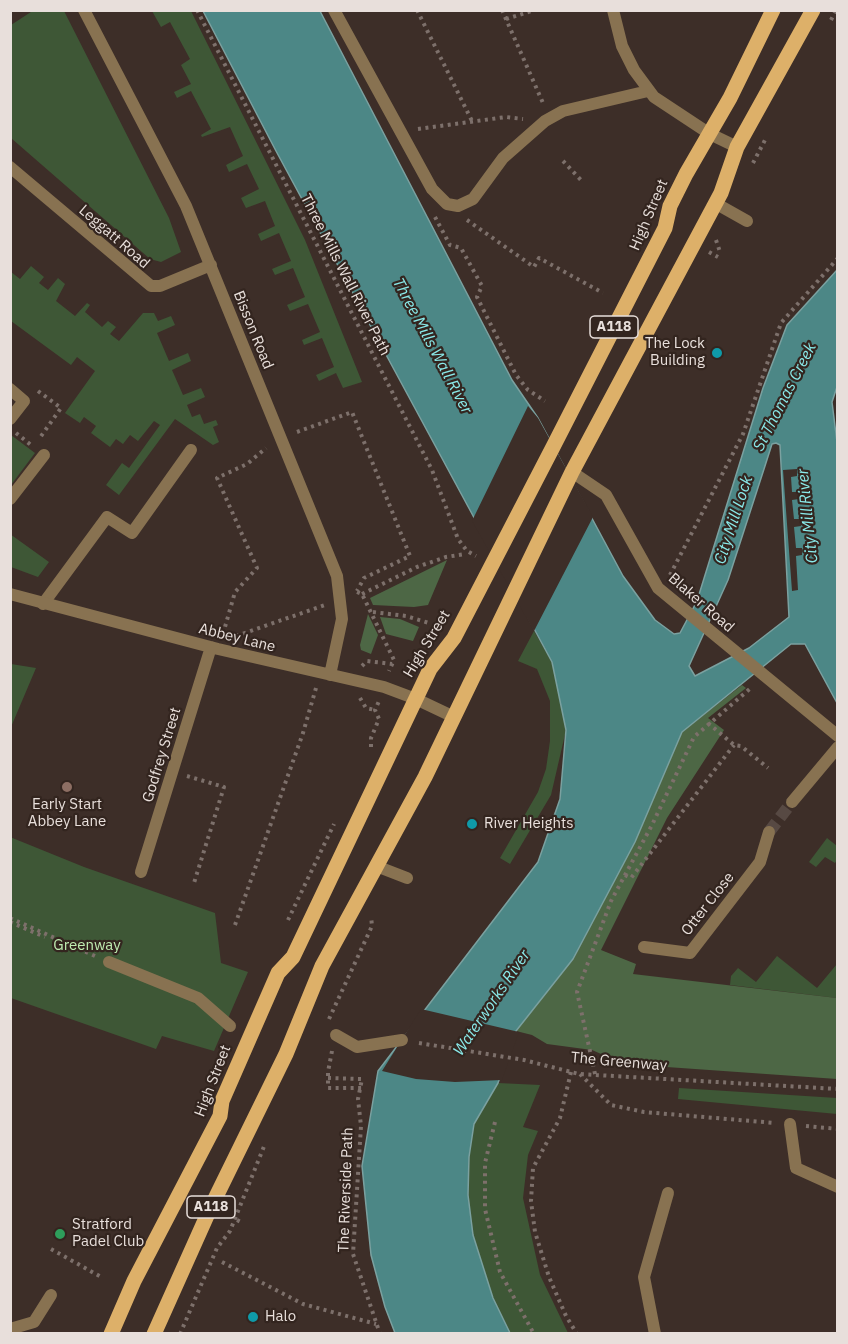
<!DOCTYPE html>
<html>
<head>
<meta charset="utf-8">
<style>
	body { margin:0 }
	#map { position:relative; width:848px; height:1344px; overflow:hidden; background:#3d2e28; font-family:"IBM Plex Sans",sans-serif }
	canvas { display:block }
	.frame { position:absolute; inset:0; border:12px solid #e8dfdb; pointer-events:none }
</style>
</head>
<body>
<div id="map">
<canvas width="848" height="1344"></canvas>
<div class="frame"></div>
</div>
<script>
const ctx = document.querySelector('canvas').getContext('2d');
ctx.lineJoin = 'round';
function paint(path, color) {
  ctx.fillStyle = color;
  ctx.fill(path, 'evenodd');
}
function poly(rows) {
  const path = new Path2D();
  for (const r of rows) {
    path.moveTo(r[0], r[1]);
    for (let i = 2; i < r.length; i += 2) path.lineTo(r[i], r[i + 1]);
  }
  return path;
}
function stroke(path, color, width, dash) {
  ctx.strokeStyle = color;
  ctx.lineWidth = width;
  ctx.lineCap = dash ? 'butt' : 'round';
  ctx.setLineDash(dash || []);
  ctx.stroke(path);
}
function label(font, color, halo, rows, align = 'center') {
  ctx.font = font + ' "IBM Plex Sans",sans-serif';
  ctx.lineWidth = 4.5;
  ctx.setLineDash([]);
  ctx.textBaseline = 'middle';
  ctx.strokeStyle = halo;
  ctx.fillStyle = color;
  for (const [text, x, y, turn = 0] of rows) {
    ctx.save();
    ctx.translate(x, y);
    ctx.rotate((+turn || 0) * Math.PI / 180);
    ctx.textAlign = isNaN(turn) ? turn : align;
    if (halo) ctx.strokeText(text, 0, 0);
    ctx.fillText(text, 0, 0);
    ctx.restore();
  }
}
paint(poly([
	[34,10,64,11,169,218,181,252,161,262,150,259,11,138,11,25],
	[152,11,191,11,305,240,362,382,343,388,336,373,319,381,316,375,334,367,322,338,304,345,302,340,320,332,308,304,290,311,287,305,305,297,293,268,275,275,272,269,291,261,279,233,261,241,258,234,275,226,265,201,246,208,241,198,259,189,247,164,229,172,226,165,243,156,230,127,202,137,201,135,211,129,191,91,177,98,174,92,191,84,181,65,190,59,170,22,161,27],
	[31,266,44,277,39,283,48,290,58,278,65,284,56,301,75,316,87,303,90,305,85,312,102,327,108,321,116,327,110,334,119,341,143,313,154,313,158,321,171,316,175,325,157,333,169,361,188,353,191,361,172,370,183,395,201,388,205,397,187,405,192,417,200,414,204,424,216,420,218,425,213,427,219,442,213,445,175,419,119,495,106,485,122,463,129,468,160,425,154,421,138,441,130,435,123,444,116,439,110,447,91,433,96,426,84,417,80,423,65,413,95,371,77,357,71,365,11,321,11,272,20,279],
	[11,435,35,453,11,485,11,434],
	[10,534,49,562,38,577,11,567],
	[534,631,552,662,566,730,551,795,510,864,500,858,538,792,546,769,550,741,550,701,537,669,518,661],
	[11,664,36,668,11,727,10,664],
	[10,837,84,867,215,913,221,963,248,972,214,1051,162,1036,156,1049,11,998],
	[827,838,837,846,837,860,835,863,825,857,816,867,809,862],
	[777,956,817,988,837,964,837,998,730,985,731,976,738,968,756,982],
	[498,1083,540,1085,523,1127,538,1131,528,1155,523,1198,540,1275,568,1333,510,1333,493,1298,473,1235,468,1195,469,1157,474,1124],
	[679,1088,837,1098,837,1114,678,1099]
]), '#3e5736');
paint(poly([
	[447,560,428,605,414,607,373,605,370,598],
	[368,614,378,635,371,654,361,650,360,645],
	[380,617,400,619,419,627,413,641,386,634],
	[742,685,746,688,708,718,724,730,667,818,601,950,636,964,633,974,837,998,837,1079,624,1064,592,1050,547,1044,532,1035,516,1031,573,959,635,842,682,732]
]), '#4d6745');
const water = poly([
	[203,11,320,11,512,380,538,418,623,576,655,620,674,634,680,633,697,601,763,388,787,325,837,270,838,384,832,402,838,450,837,703,805,644,791,644,682,732,635,842,573,959,516,1031,498,1083,474,1124,469,1157,468,1195,473,1235,493,1298,510,1333,395,1333,385,1307,371,1255,362,1166,378,1071,538,862,560,799,566,730,552,662,276,151,203,11],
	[776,443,780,445,789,617,749,648,695,676,689,666,728,580,764,469,772,444,776,443]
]);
paint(water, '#4c8786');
stroke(water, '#7ba1a0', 1.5);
paint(poly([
	[528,406,538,418,593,517,534,631,472,521],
	[797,469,797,476,791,477,792,492,799,492,799,499,792,500,794,519,801,519,801,526,794,527,796,548,802,548,802,555,796,556,798,590,792,591,783,470],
	[421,1009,519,1032,502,1080,455,1082,416,1079,382,1071]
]), '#3d2e28');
stroke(poly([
	[769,832,792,802]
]), '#574943', 12, [12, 6]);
stroke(poly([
	[197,10,432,470,458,539,467,551,476,556],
	[417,10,472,121],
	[502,10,543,103],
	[506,19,535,10],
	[831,20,836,10],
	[418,129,506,117,523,119],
	[563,161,581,180],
	[753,163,765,140],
	[435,217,450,245,461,248,482,286,477,297,516,375,528,390,545,401],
	[467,220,534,267,539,258,603,293],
	[716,240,720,252],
	[709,252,718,257],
	[38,391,61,408,39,439],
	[297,432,352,412,410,556,364,578,357,591],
	[16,433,31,445],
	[670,575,743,434,781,323,838,258],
	[357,592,362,594,394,660,389,671],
	[362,594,417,567,446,557,465,554],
	[373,612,406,616,429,623],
	[223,634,235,592,257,568,217,478,247,464,266,448],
	[236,636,325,605],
	[362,666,367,661,392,664],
	[360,698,366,708,375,710],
	[708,723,734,745,741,746,768,768],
	[371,747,371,738,379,719,375,710,379,701],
	[187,776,224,787,194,883],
	[625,875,631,878,734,745],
	[10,918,95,956],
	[288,920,334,824],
	[10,922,45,937],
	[235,925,303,733,316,688],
	[329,1019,372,926,371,916],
	[419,1043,524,1060,579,1074,838,1089],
	[332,1051,328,1072,328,1088,362,1088],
	[571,1072,560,1118,533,1168,531,1201,535,1232,549,1277,566,1316,577,1334],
	[580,1074,611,1105,644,1112,775,1123],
	[595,1074,577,992,611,901,652,825,694,737,752,687],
	[328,1078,362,1079,358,1099,361,1126,353,1254,380,1334],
	[495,1122,485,1163,485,1209,500,1272,534,1334],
	[806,1126,838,1129],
	[237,1220,243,1223],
	[51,1249,103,1278],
	[222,1262,303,1304,376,1324],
	[180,1334,217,1248,230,1231,265,1144]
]), '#7d706b', 4, [3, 4.5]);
stroke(poly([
	[715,203,747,221],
	[43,604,107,517,132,533,191,450],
	[376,866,407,878],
	[109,962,198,998,230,1026],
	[336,1035,357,1047,402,1040],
	[790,1124,796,1168,838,1187],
	[10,1329,34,1322,51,1295],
	[655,1334,644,1277,668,1193]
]), '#887251', 12);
stroke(poly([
	[84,10,186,206,337,576,342,619,330,675],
	[334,10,432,189,447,204,458,206,473,199,503,158,545,121,563,111,648,91],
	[613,10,622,46,634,70,654,97,710,134,737,147],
	[10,167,151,286,160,286,211,265],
	[10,389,24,401,10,419],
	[572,472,606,495,658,588,838,736],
	[10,499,44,455],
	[10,594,218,649,384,687,416,699,454,717],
	[792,802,838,747],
	[141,872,211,647],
	[644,947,690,953,760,862,769,832]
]), '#887251', 12);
stroke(poly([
	[111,1334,134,1281,220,1116,222,1101,278,973,293,957,430,669,454,638,553,447,665,228,670,206,686,174,730,98,773,10],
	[154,1334,210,1209,286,1054,322,966,425,777,572,472,721,193,737,147,813,10]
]), '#ddb069', 15);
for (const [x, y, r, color] of [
	[717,353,6,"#0f9aa8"],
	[67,787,6,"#8d6e63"],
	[472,824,6,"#0f9aa8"],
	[60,1234,6,"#2e9e5b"],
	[253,1317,6,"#0f9aa8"]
]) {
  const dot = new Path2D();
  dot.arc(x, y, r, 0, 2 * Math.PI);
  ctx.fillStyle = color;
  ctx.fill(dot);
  stroke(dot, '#33251f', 2);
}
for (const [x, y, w] of [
	[614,327,48],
	[211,1207,48]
]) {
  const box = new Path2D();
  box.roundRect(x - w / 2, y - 11, w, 22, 4.5);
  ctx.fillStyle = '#33251f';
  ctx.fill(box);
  stroke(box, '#e8dfdb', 1.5);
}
label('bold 14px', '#e8dfdb', null, [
	["A118",614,327],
	["A118",211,1207]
]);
label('15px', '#e8dfdb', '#33251f', [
	["High Street",649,215,-67],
	["Leggatt Road",114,237,41],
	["Three Mills Wall River Path",345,275,63],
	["Bisson Road",253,330,68],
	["Blaker Road",701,603,41],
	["Abbey Lane",237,638,14],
	["High Street",427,644,-59],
	["Godfrey Street",162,755,-73],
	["Otter Close",708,904,-52],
	["The Greenway",619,1062,5],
	["High Street",213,1081,-69],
	["The Riverside Path",346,1190,-88]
]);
label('15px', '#e8dfdb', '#33251f', [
	["The Lock",705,344,"right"],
	["Building",705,361,"right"],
	["Early Start",67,805,"center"],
	["Abbey Lane",67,822,"center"],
	["River Heights",484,824],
	["Stratford",72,1225],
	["Padel Club",72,1242],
	["Halo",265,1317]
], 'left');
label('15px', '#bfecb1', '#33251f', [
	["Greenway",87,946]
]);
label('italic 16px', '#8aeaea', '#33251f', [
	["Three Mills Wall River",432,346,62],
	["St Thomas Creek",785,397,-63],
	["City Mill River",808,516,-96],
	["City Mill Lock",734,520,-72],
	["Waterworks River",492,1003,-56]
]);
</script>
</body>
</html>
